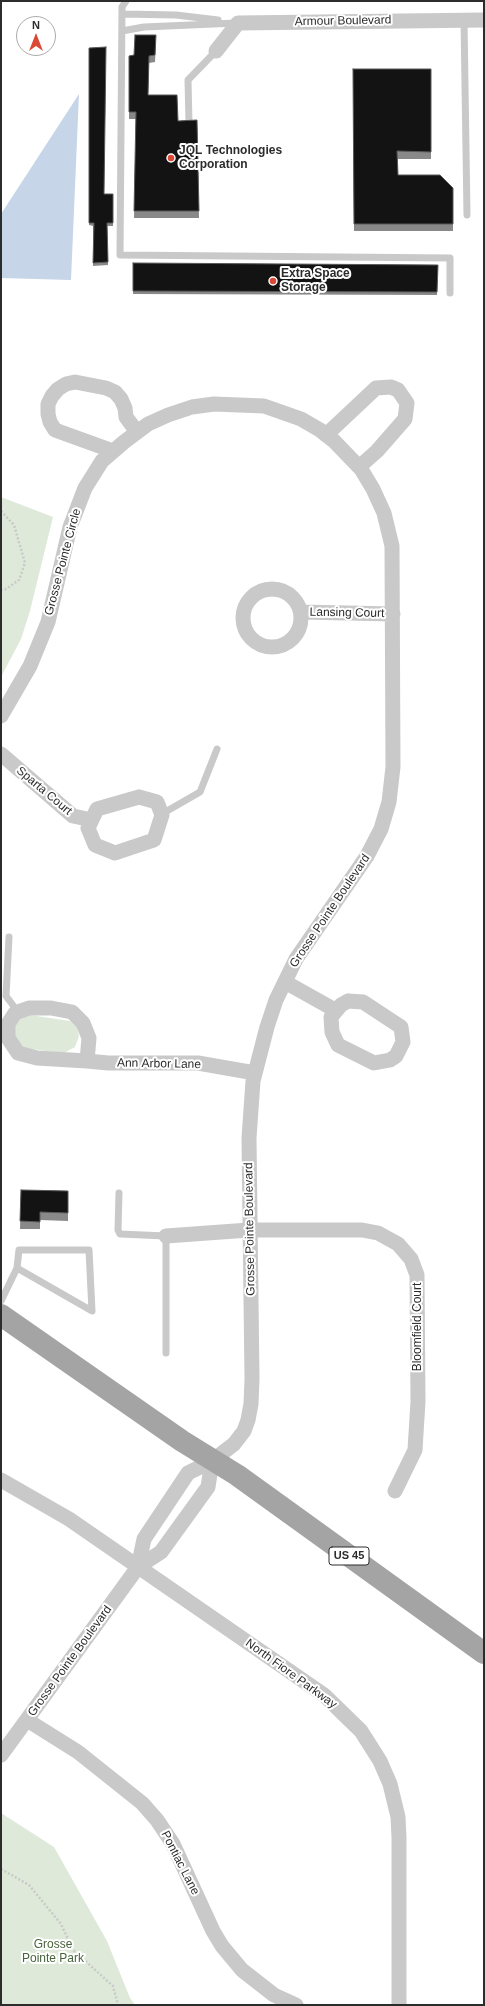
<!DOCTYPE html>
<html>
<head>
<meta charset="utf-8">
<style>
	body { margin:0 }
	#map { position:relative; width:485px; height:2006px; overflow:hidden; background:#fff; font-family:Helvetica,sans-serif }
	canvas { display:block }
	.frame { position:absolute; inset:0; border:2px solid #2c2c2c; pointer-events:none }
	.north { position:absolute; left:16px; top:16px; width:40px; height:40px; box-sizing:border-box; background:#fff; border:1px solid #ababab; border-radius:50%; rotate:0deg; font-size:11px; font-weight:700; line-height:16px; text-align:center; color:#2c2c2c }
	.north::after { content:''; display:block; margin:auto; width:14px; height:18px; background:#da4936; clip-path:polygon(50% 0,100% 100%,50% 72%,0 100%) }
</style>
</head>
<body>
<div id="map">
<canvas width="485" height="2006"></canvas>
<div class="frame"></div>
<div class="north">N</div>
</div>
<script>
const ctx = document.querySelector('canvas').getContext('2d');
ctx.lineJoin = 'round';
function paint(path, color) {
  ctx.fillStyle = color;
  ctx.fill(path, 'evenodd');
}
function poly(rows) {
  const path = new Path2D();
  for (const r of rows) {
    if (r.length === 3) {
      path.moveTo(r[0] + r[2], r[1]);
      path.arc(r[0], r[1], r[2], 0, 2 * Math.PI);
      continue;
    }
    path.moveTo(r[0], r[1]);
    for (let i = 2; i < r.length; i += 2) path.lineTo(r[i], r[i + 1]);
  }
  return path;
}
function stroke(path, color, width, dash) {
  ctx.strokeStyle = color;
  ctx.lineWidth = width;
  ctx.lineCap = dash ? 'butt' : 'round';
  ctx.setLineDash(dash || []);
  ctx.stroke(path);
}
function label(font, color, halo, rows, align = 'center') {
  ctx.font = font + ' Helvetica,sans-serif';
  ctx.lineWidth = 4;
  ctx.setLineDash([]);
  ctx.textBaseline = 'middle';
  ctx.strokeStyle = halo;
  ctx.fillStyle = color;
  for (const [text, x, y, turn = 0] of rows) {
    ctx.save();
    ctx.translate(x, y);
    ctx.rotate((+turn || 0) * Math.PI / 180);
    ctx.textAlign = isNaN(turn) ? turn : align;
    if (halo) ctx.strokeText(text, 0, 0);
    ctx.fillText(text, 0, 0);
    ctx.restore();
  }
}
paint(poly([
	[1,497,53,517,30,611,21,639,1,677],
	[30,1015,70,1021,77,1027,79,1036,75,1047,64,1053,22,1048,15,1041,13,1032,16,1023,22,1017],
	[1,1813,54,1847,107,1941,130,1998,135,2005,1,2005]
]), '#dfe9d9');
paint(poly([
	[79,94,71,280,1,278,1,214]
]), '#c6d5e8');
stroke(poly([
	[1,511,14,525,25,563,19,580,6,589,1,590],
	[1,1869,29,1885,61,1924,73,1950,113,1986,118,2005]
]), '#c9c9c9', 2.5, [2, 2]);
stroke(poly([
	[126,1,122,7,120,255,450,258,450,293],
	[122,14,176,15,218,20],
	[464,20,467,215],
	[122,31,144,27,237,23],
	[189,123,188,80,216,51],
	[161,812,167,811,200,792,217,749],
	[9,937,6,996,18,1012],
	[119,1193,118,1230,120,1234,166,1236,166,1353],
	[1,1301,17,1268,19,1250,89,1250,92,1311,17,1268]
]), '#c9c9c9', 7);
stroke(poly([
	[216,51,238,23,484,20],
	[326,435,376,388,391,387,398,390,407,403,405,419,377,451,359,467],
	[113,451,55,430,50,422,48,414,48,404,52,396,58,389,66,384,75,382,106,388,115,392,121,399,125,408,126,417,137,432],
	[272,618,29],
	[301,612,393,614],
	[1,716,30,666,48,622,70,527,85,488,102,461,124,442,148,424,168,415,192,407,214,404,264,406,301,419,320,430,334,441,361,469,373,489,384,513,392,546,393,767,389,802,381,829,367,856,296,959,276,1000,267,1027,253,1081,249,1138,252,1379,251,1404,248,1420,244,1431,234,1444,212,1461,188,1473,144,1539,138,1567],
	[1,754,73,816,92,820],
	[139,797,157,802,162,815,154,840,115,853,95,845,88,828,97,809,139,797],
	[285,982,335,1010],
	[348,1001,363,1002,401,1027,403,1042,396,1056,390,1060,374,1063,338,1045,332,1032,331,1017,341,1005,348,1001],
	[87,1061,37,1058,18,1053,8,1038,8,1024,15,1013,29,1008,51,1008,72,1012,83,1023,89,1038,87,1061,108,1063,198,1063,255,1073],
	[166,1236,249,1230,362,1230,378,1233,398,1244,411,1259,417,1275,418,1401,415,1450,395,1491],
	[1,1480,69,1519,324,1695,361,1731,380,1761,390,1784,398,1817,399,1838,399,2005],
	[27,1720,78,1752,142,1803,157,1820,173,1844,213,1931,222,1946,242,1970,274,1995,296,2005],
	[1,1755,138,1567,161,1552,208,1487,212,1461]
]), '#c9c9c9', 15);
stroke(poly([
	[1,1315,182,1441,237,1475,484,1653]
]), '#a4a4a4', 22);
paint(poly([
	[156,42,155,62,149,63,148,95,178,121,197,120,199,218,134,218,136,119,129,119,129,56,134,55],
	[89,48,104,194,113,194,113,226,107,226,108,265,93,266,93,226,89,225],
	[353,69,431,69,431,159,398,159,398,175,453,188,453,231,354,231],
	[133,263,438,265,437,295,133,294],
	[21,1190,68,1191,68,1221,40,1220,40,1229,20,1229]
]), '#898989');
const building = poly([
	[135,35,156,35,155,55,149,56,148,95,177,95,178,121,197,120,199,211,134,211,136,112,129,112,129,56,134,55,135,35],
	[106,47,104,194,113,194,113,223,107,223,108,262,93,263,94,223,89,223,89,48,106,47],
	[353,69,431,69,431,152,397,151,398,175,440,175,453,188,453,224,354,224,353,69],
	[133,263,438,265,437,292,133,291,133,263],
	[21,1190,68,1191,68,1213,40,1212,40,1222,20,1221,21,1190]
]);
paint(building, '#131313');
stroke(building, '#5a5a5a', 1);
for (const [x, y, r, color] of [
	[171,158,4,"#da4936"],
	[273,281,4,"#da4936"]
]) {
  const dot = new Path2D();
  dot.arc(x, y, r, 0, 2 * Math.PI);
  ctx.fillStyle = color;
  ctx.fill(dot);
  stroke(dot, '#fff', 1.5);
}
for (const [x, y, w] of [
	[349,1556,40]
]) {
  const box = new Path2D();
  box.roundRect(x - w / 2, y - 9, w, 18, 3);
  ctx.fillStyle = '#fff';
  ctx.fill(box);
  stroke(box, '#2c2c2c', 1);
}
label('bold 11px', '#2c2c2c', null, [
	["US 45",349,1556]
]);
label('12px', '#2c2c2c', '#fff', [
	["Armour Boulevard",343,21,-1],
	["Grosse Pointe Circle",63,562,-75],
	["Lansing Court",347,613,1],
	["Sparta Court",44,791,40],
	["Grosse Pointe Boulevard",330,911,-56],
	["Ann Arbor Lane",159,1064,1],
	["Grosse Pointe Boulevard",250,1229,-91],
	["Bloomfield Court",418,1327,-90],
	["Grosse Pointe Boulevard",70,1661,-54],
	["North Fiore Parkway",291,1674,36],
	["Pontiac Lane",180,1863,63]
]);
label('bold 12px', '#2c2c2c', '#fff', [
	["JQL Technologies",179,151],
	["Corporation",179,165],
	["Extra Space",281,274],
	["Storage",281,288]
], 'left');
label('12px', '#47643c', '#fff', [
	["Grosse",53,1945],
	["Pointe Park",53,1959]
]);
</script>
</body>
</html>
